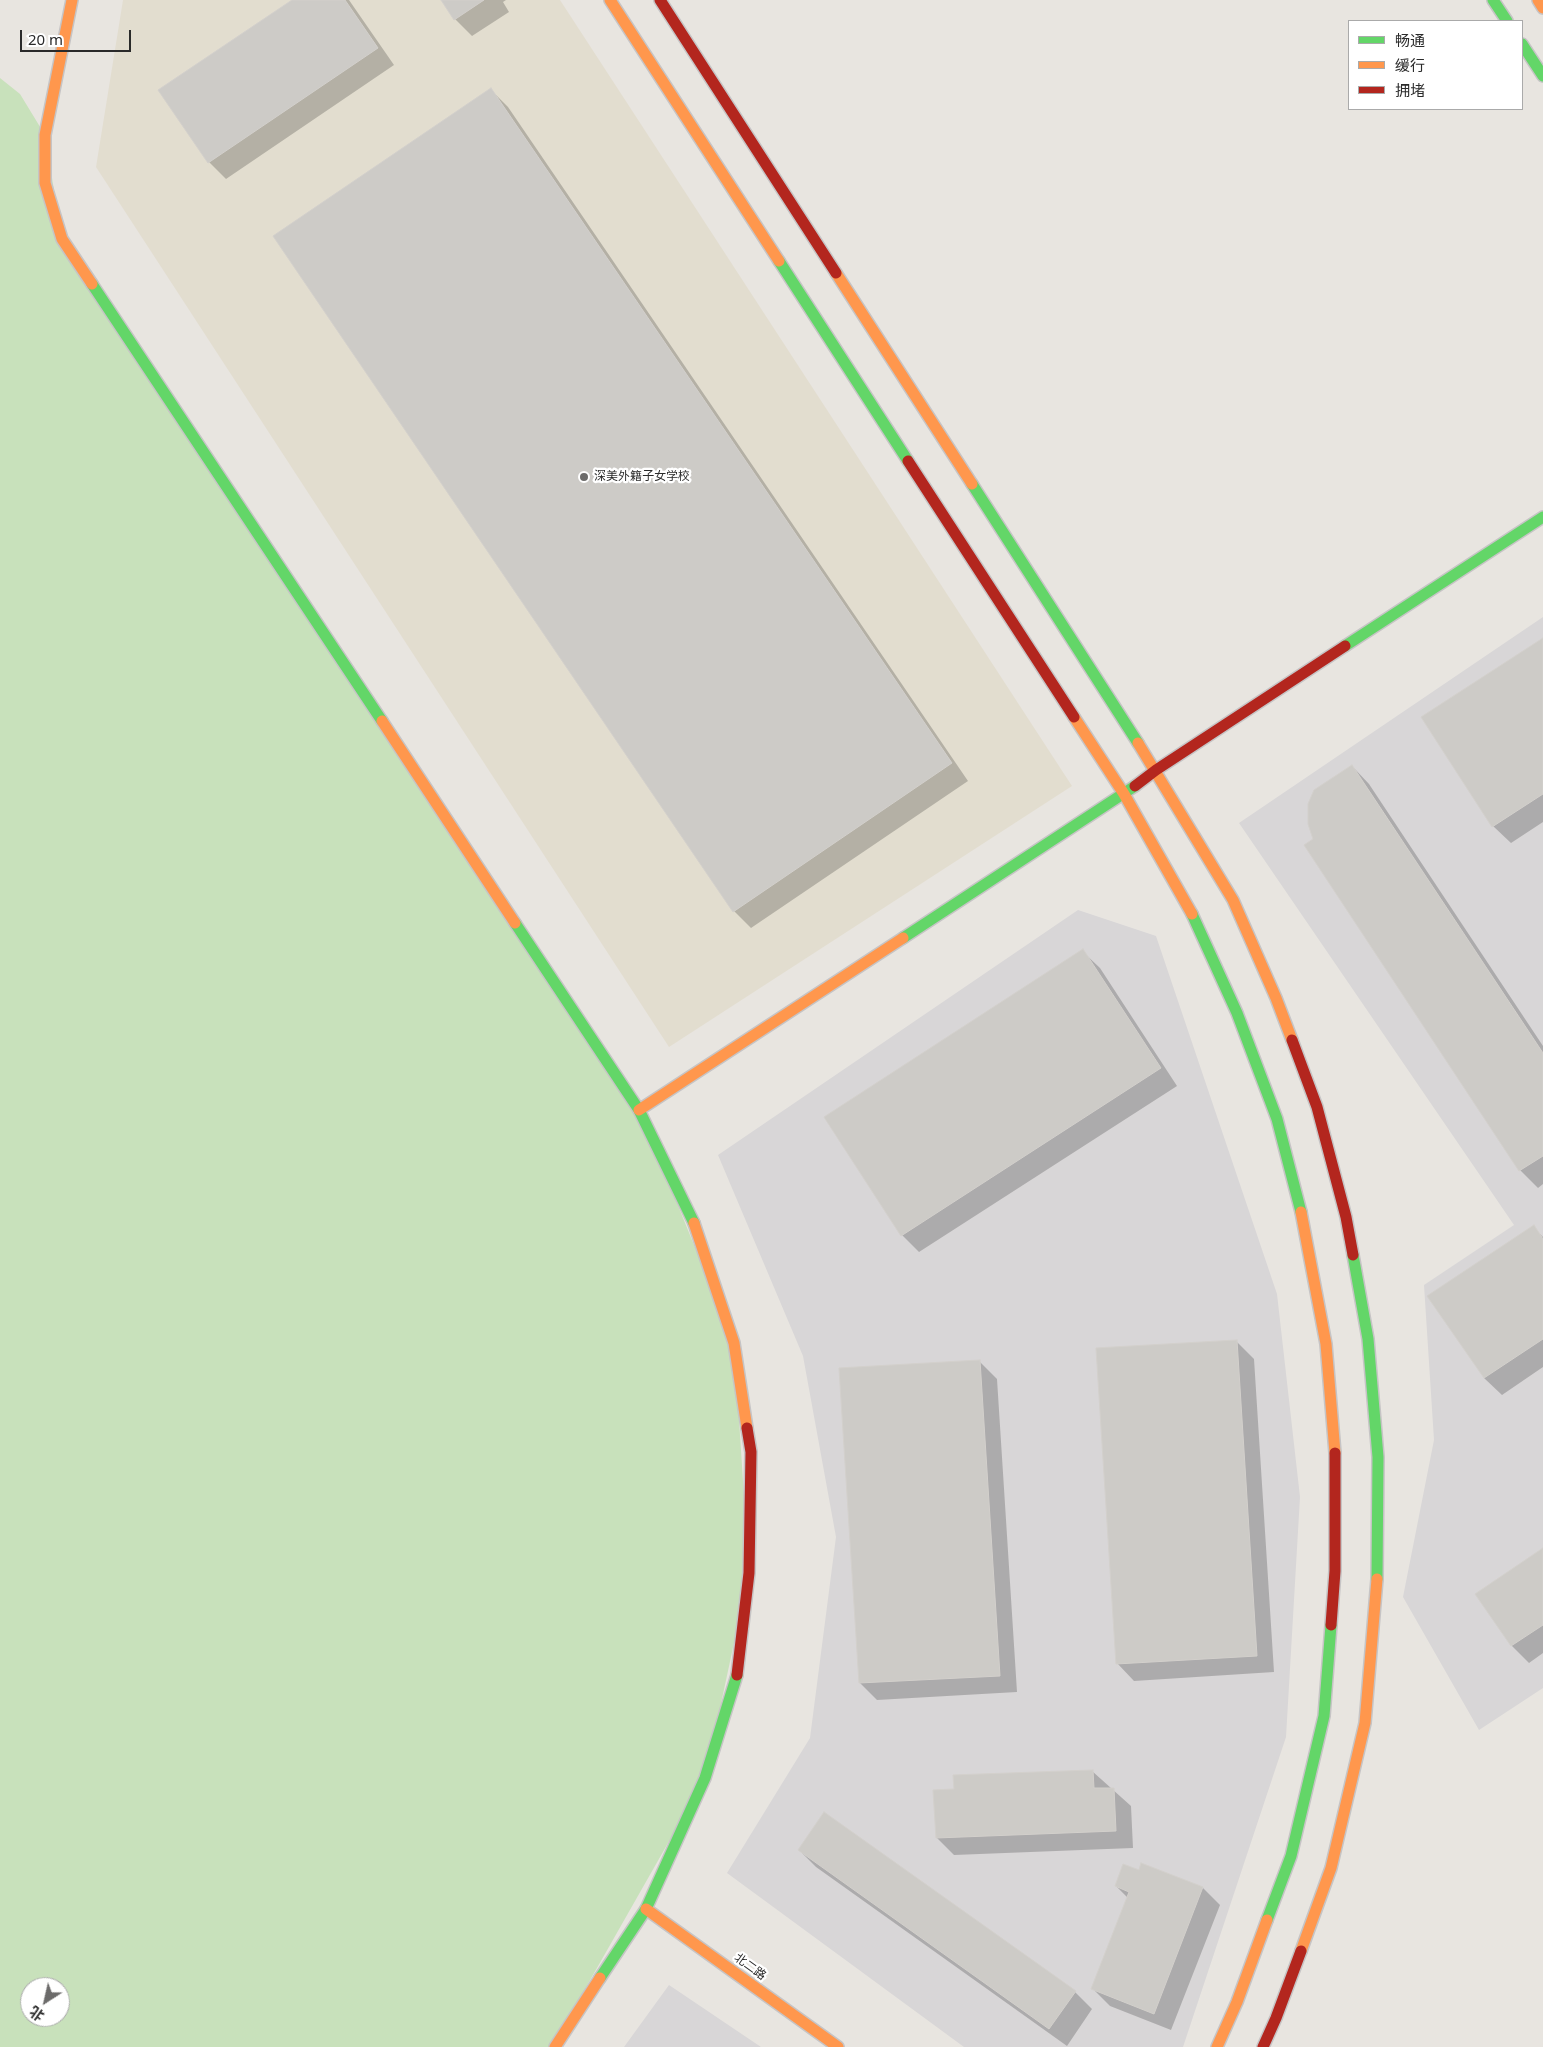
<!DOCTYPE html>
<html>
<head>
<meta charset="utf-8">
<style>
	body { margin:0 }
	#map { position:relative; width:1543px; height:2047px; overflow:hidden; background:#e8e5e0; font-family:"Noto Sans","Noto Sans SC",sans-serif }
	canvas { display:block }
	.legend { position:absolute; left:1348px; top:20px; width:175px; height:90px; box-sizing:border-box; background:#fff; border:1px solid #aaa; margin:0; padding:6px 9px; list-style:none; font-size:15px; color:#2a2a2a }
	.legend li { display:flex; align-items:center; gap:10px; height:25px }
	.legend b { width:25px; border:1px solid #aaa }
	.north { position:absolute; left:20px; top:1977px; width:50px; height:50px; box-sizing:border-box; background:#fff; border:1px solid #aaa; border-radius:50%; rotate:215deg; font-size:14px; font-weight:700; line-height:20px; text-align:center; color:#2a2a2a }
	.north::after { content:''; display:block; margin:auto; width:18px; height:22px; background:#6c6b6a; clip-path:polygon(50% 0,100% 100%,50% 72%,0 100%) }
	.scale { position:absolute; left:20px; top:30px; width:111px; height:22px; box-sizing:border-box; border:2px solid #2a2a2a; border-top:0; padding-left:6px; font-size:15px; line-height:18px; white-space:nowrap; color:#2a2a2a; -webkit-text-stroke:4px #fff; paint-order:stroke }
</style>
</head>
<body>
<div id="map">
<canvas width="1543" height="2047"></canvas>
<ul class="legend">
<li><b style="height:6px;background:#63d668"></b>畅通</li>
<li><b style="height:6px;background:#ff974d"></b>缓行</li>
<li><b style="height:6px;background:#b3261e"></b>拥堵</li>
</ul>
<div class="north">北</div>
<div class="scale">20 m</div>
</div>
<script>
const ctx = document.querySelector('canvas').getContext('2d');
ctx.lineJoin = 'round';
function paint(path, color) {
  ctx.fillStyle = color;
  ctx.fill(path, 'evenodd');
}
function poly(rows) {
  const path = new Path2D();
  for (const r of rows) {
    path.moveTo(r[0], r[1]);
    for (let i = 2; i < r.length; i += 2) path.lineTo(r[i], r[i + 1]);
  }
  return path;
}
function stroke(path, color, width, dash) {
  ctx.strokeStyle = color;
  ctx.lineWidth = width;
  ctx.lineCap = dash ? 'butt' : 'round';
  ctx.setLineDash(dash || []);
  ctx.stroke(path);
}
function label(font, color, halo, rows, align = 'center') {
  ctx.font = font + ' "Noto Sans","Noto Sans SC",sans-serif';
  ctx.lineWidth = 4.5;
  ctx.setLineDash([]);
  ctx.textBaseline = 'middle';
  ctx.strokeStyle = halo;
  ctx.fillStyle = color;
  for (const [text, x, y, turn = 0] of rows) {
    ctx.save();
    ctx.translate(x, y);
    ctx.rotate((+turn || 0) * Math.PI / 180);
    ctx.textAlign = isNaN(turn) ? turn : align;
    if (halo) ctx.strokeText(text, 0, 0);
    ctx.fillText(text, 0, 0);
    ctx.restore();
  }
}
paint(poly([
	[1543,617,1543,1688,1479,1730,1403,1597,1434,1440,1424,1285,1514,1225,1239,823],
	[1078,910,1156,936,1277,1294,1300,1497,1286,1737,1183,2047,964,2047,727,1873,810,1738,836,1537,803,1356,718,1155],
	[669,1985,761,2047,624,2047]
]), '#d8d6d7');
paint(poly([
	[123,0,560,0,1072,786,669,1047,96,167]
]), '#e2ddcf');
paint(poly([
	[0,78,20,94,45,135,62,239,639,1110,734,1343,749,1573,705,1778,552,2047,0,2047],
	[30,1987,60,1987,60,2017,30,2017]
]), '#c8e1bb');
paint(poly([
	[294,0,349,0,394,65,226,179,209,162],
	[443,0,506,0,503,2,509,12,472,36,455,19],
	[491,90,508,107,968,781,751,928,734,911],
	[1543,639,1543,822,1511,843,1493,826,1423,717],
	[1352,766,1369,784,1543,1046,1543,1184,1538,1188,1520,1170,1306,845,1315,839],
	[1082,951,1100,968,1177,1086,919,1252,902,1235,825,1118],
	[1533,1227,1543,1237,1543,1367,1502,1395,1484,1378],
	[1237,1342,1254,1359,1274,1672,1134,1681,1117,1663],
	[979,1361,997,1379,1017,1692,877,1700,860,1683],
	[1543,1550,1543,1653,1529,1663,1512,1646,1477,1594],
	[1092,1771,1131,1806,1133,1848,954,1855,937,1838,955,1790],
	[824,1814,1075,1992,1092,2009,1067,2046,816,1867,799,1850],
	[1142,1865,1203,1888,1220,1905,1171,2030,1110,2006,1093,1989,1128,1898,1116,1886,1140,1871]
]), '#0003');
const building = poly([
	[292,0,345,0,378,48,208,163,158,90,292,0],
	[441,0,484,0,454,20,441,0],
	[491,88,952,763,733,912,273,236,491,88],
	[1543,638,1543,794,1492,827,1421,717,1543,638],
	[1352,765,1543,1053,1543,1156,1519,1171,1304,845,1313,839,1308,824,1308,804,1314,790,1352,765],
	[1083,949,1161,1068,901,1236,824,1117,1083,949],
	[1534,1225,1543,1239,1543,1339,1484,1378,1427,1296,1534,1225],
	[1237,1340,1257,1656,1116,1664,1096,1348,1237,1340],
	[980,1360,1000,1676,859,1683,839,1368,980,1360],
	[1543,1548,1543,1625,1511,1646,1475,1594,1543,1548],
	[1093,1770,1094,1788,1114,1788,1116,1831,936,1838,933,1790,954,1789,953,1775,1093,1770],
	[824,1812,1076,1991,1049,2029,798,1850,824,1812],
	[1141,1863,1203,1887,1154,2014,1091,1989,1129,1892,1115,1886,1123,1864,1139,1870,1141,1863]
]);
paint(building, '#cdcbc7');
stroke(building, '#d3d0cc', 1);
const fast = poly([
	[1493,0,1507,21],
	[1522,44,1543,76],
	[779,261,908,461],
	[92,284,382,721],
	[972,484,1138,743],
	[1345,646,1543,517],
	[1192,914,1237,1013,1277,1119,1301,1212],
	[515,923,639,1110,694,1223],
	[903,938,1135,786],
	[1353,1255,1368,1339,1378,1457,1377,1579],
	[1267,1920,1291,1856,1324,1716,1331,1625],
	[600,1978,646,1909,705,1778,737,1675]
]);
const slow = poly([
	[72,0,45,135,45,183,62,239,92,284],
	[610,0,779,261],
	[1538,0,1543,8],
	[836,273,972,484],
	[1074,717,1124,794,1192,914],
	[382,721,515,923],
	[1138,743,1233,900,1276,998,1292,1040],
	[639,1110,903,938],
	[1301,1212,1326,1344,1335,1453],
	[694,1223,734,1343,747,1428],
	[646,1909,838,2047],
	[1301,1951,1331,1868,1365,1723,1377,1579],
	[555,2047,600,1978],
	[1217,2047,1237,2002,1267,1920]
]);
const jam = poly([
	[660,0,836,273],
	[908,461,1074,717],
	[1135,786,1156,770,1345,646],
	[1292,1040,1317,1107,1346,1217,1353,1255],
	[1331,1625,1335,1571,1335,1453],
	[737,1675,749,1573,751,1452,747,1428],
	[1263,2047,1276,2018,1301,1951]
]);
stroke(fast, '#c6c4c5', 14);
stroke(slow, '#c6c4c5', 14);
stroke(jam, '#c6c4c5', 14);
stroke(fast, '#63d668', 11);
stroke(slow, '#ff974d', 11);
stroke(jam, '#b3261e', 11);
for (const [x, y, r, color] of [
	[584,477,5,"#6c6b6a"]
]) {
  const dot = new Path2D();
  dot.arc(x, y, r, 0, 2 * Math.PI);
  ctx.fillStyle = color;
  ctx.fill(dot);
  stroke(dot, '#fff', 2);
}
label('12px', '#2a2a2a', '#fff', [
	["深美外籍子女学校",594,477]
], 'left');
label('12px', '#2a2a2a', '#fff', [
	["北二路",750,1967,36]
]);
</script>
</body>
</html>
